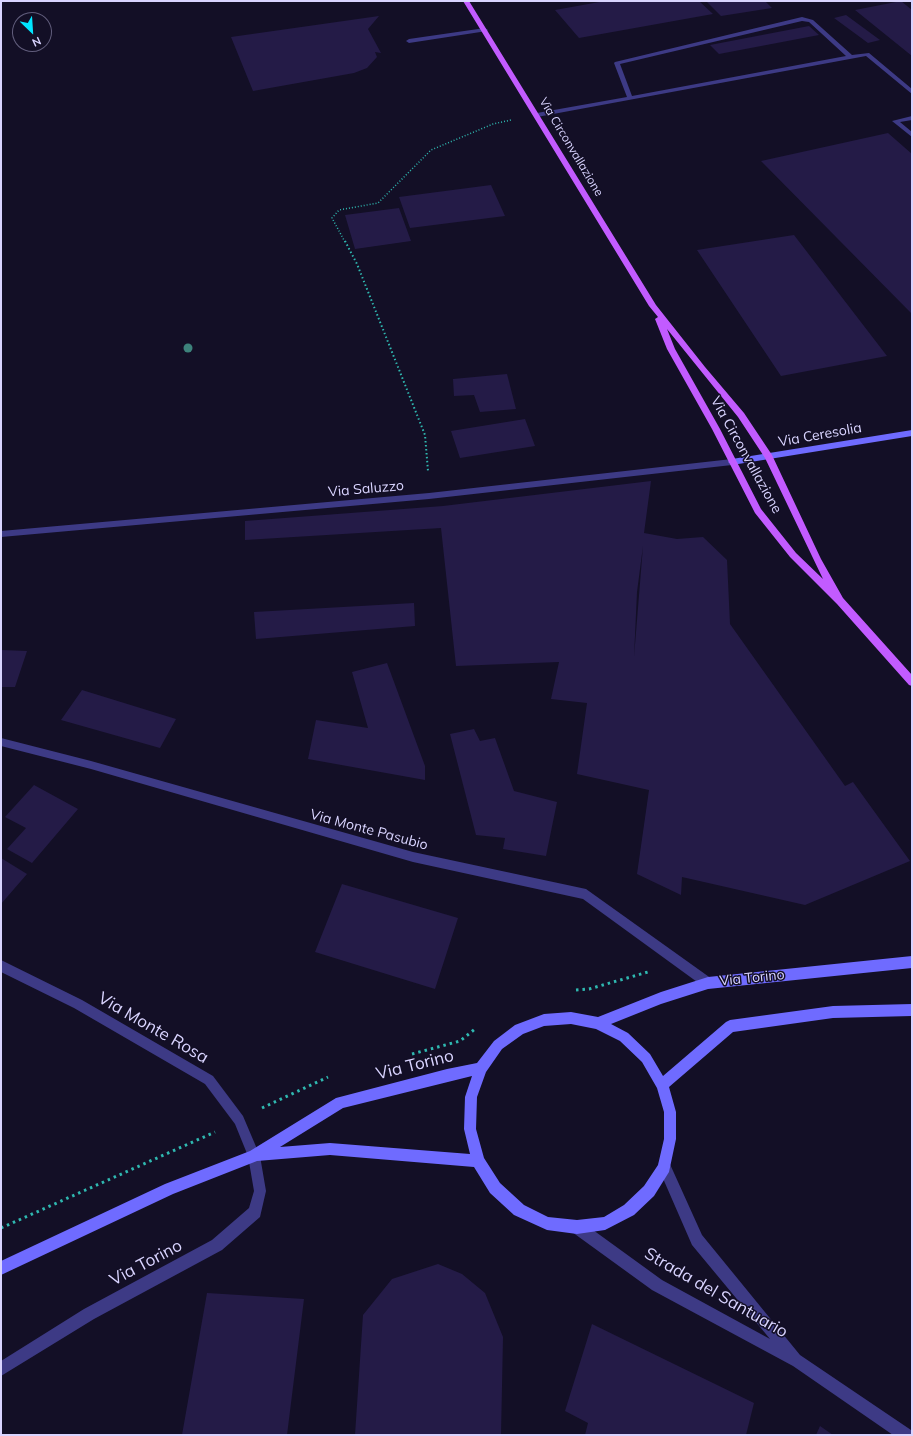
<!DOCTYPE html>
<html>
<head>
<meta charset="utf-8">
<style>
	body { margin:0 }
	#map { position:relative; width:913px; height:1436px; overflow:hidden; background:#130f26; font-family:Mulish,sans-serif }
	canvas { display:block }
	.frame { position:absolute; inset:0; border:2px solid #d9d4ff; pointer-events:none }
	.north { position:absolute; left:12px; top:12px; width:40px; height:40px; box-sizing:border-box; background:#130f26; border:1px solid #625e7d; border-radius:50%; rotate:155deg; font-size:11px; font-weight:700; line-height:16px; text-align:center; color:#d9d4ff }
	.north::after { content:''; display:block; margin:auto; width:14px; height:18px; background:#00e5ff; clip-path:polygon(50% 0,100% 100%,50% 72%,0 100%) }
</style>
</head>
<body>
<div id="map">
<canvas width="913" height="1436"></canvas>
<div class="frame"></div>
<div class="north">N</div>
</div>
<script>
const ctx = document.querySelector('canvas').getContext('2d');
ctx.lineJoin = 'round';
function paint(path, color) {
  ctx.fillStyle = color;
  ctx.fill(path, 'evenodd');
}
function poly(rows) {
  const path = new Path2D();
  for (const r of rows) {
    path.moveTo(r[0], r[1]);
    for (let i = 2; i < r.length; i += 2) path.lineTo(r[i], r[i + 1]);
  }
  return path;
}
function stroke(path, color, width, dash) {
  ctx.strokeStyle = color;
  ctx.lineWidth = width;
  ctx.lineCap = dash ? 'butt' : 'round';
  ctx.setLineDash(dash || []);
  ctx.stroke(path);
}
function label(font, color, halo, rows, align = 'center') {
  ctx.font = font + ' Mulish,sans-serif';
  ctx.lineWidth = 3;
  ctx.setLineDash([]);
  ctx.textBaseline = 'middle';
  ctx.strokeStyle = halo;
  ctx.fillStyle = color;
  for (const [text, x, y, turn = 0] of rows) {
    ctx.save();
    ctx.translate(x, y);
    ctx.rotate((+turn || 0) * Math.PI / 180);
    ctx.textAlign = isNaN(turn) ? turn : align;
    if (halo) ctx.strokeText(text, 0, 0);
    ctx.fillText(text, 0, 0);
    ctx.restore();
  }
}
paint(poly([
	[605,1,699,1,713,14,579,38,555,10],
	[706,1,765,1,772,8,721,16],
	[901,1,912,10,912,56,855,10],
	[846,15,880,40,868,43,834,18],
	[379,16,368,29,381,53,375,52,377,57,367,68,354,73,253,91,231,37],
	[809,26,819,35,719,54,710,45],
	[888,133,912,154,912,314,761,161],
	[491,185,505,216,410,228,399,197],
	[399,208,411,241,355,249,345,215],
	[794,235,887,356,781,376,697,250],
	[507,374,516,409,480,412,474,395,454,396,453,379],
	[525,419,535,446,460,458,451,431],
	[651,481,644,533,677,539,703,537,727,560,730,624,845,786,853,782,910,861,805,905,682,877,681,895,637,874,649,790,577,774,587,703,551,699,559,662,456,666,441,528,245,540,245,521,443,506],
	[643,546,634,657,637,592],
	[414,603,415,626,256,639,254,612],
	[1,650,27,651,15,687,1,687],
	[387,663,425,766,425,780,308,759,316,720,368,728,352,672],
	[82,690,176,719,160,748,61,720],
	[474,729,480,741,495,738,514,791,557,802,546,856,503,849,505,838,476,835,450,734],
	[34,785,78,809,32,863,7,849,26,828,5,817],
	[1,858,27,874,1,904],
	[342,884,458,918,435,989,315,952],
	[438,1264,462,1274,485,1293,503,1337,501,1435,355,1435,363,1315,392,1279],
	[207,1293,304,1299,287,1435,182,1435],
	[592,1324,754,1403,746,1435,585,1435,588,1423,565,1411],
	[820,1426,833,1435,816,1435]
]), '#241b47');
stroke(poly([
	[345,242,332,218,339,210,378,203,431,150,493,124,511,120]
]), '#2fb8b0', 1.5, [1, 2]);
stroke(poly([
	[345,241,357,264,425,435,428,471]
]), '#2fb8b0', 2, [1.5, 2.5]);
stroke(poly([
	[576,990,589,989,648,972],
	[412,1054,460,1041,475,1029],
	[262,1108,328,1077],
	[1,1228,215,1132]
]), '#2fb8b0', 3, [2.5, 4]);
paint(poly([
	[802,17,813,20,852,55,869,53,912,89,912,94,866,56,537,117,534,115,537,113,627,97,614,63,615,62,802,17],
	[802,21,809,22,846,56,632,96,620,64,802,21],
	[485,28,488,30,487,31,409,43,406,41,409,39,485,28],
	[912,116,912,120,900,122,912,132,912,137,892,121,912,116]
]), '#3d3a85');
paint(poly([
	[732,459,736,462,732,465,429,499,1,537,1,531,429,493,732,459],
	[1,738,91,761,413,852,586,889,712,979,714,983,712,987,708,989,704,987,583,899,413,862,91,769,1,746,1,738],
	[1,960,82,1000,213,1076,243,1116,260,1156,266,1191,260,1217,222,1250,94,1319,1,1376,1,1361,84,1309,212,1240,249,1208,254,1191,248,1156,235,1124,205,1084,74,1008,1,972,1,960]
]), '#3d3a85');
paint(poly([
	[664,1161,669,1162,702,1235,800,1355,911,1430,912,1435,893,1435,793,1366,652,1290,572,1232,570,1227,572,1222,577,1220,582,1222,662,1280,770,1339,692,1245,658,1167,659,1162,664,1161]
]), '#3d3a85');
paint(poly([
	[912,430,912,436,732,465,728,462,732,459,912,430],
	[912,956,912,968,708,989,661,1004,611,1024,628,1033,650,1054,663,1076,726,1022,730,1020,833,1006,912,1004,912,1016,833,1018,733,1032,669,1087,676,1112,676,1139,669,1172,654,1196,634,1215,605,1230,577,1234,547,1230,514,1215,490,1193,474,1167,330,1155,257,1161,173,1194,1,1275,1,1261,165,1184,250,1151,336,1098,447,1069,477,1063,494,1041,515,1025,544,1014,571,1012,598,1017,661,992,708,977,912,956],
	[571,1024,596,1029,620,1041,642,1062,657,1088,664,1112,664,1139,658,1165,644,1186,624,1205,604,1217,577,1220,548,1217,524,1205,500,1183,484,1158,476,1129,477,1097,486,1072,502,1049,523,1034,544,1026,571,1024],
	[472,1076,465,1097,464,1129,470,1154,330,1143,280,1147,343,1108,472,1076]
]), '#6f6bff');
paint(poly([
	[463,1,469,1,656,305,705,367,744,413,772,455,821,559,843,598,912,675,912,686,909,685,837,604,790,557,755,513,712,429,667,349,655,319,658,317,649,306,463,1],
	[667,329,738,417,765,458,823,579,796,553,761,509,720,429,675,349,667,329]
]), '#c25bff');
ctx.fillStyle = '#3d827b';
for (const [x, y] of [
	[188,348]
]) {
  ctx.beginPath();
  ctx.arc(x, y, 4.5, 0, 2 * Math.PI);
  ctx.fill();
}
label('12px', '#d9d4ff', '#130f26', [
	["Via Circonvallazione",571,147,59]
]);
label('14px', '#d9d4ff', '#130f26', [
	["Via Ceresolia",820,435,-10],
	["Via Circonvallazione",746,455,61],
	["Via Saluzzo",366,489,-5],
	["Via Monte Pasubio",369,830,15],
	["Via Torino",752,978,-6]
]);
label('17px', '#d9d4ff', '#130f26', [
	["Via Monte Rosa",153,1028,30],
	["Via Torino",415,1065,-14],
	["Via Torino",146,1263,-28],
	["Strada del Santuario",716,1293,30]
]);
</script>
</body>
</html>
